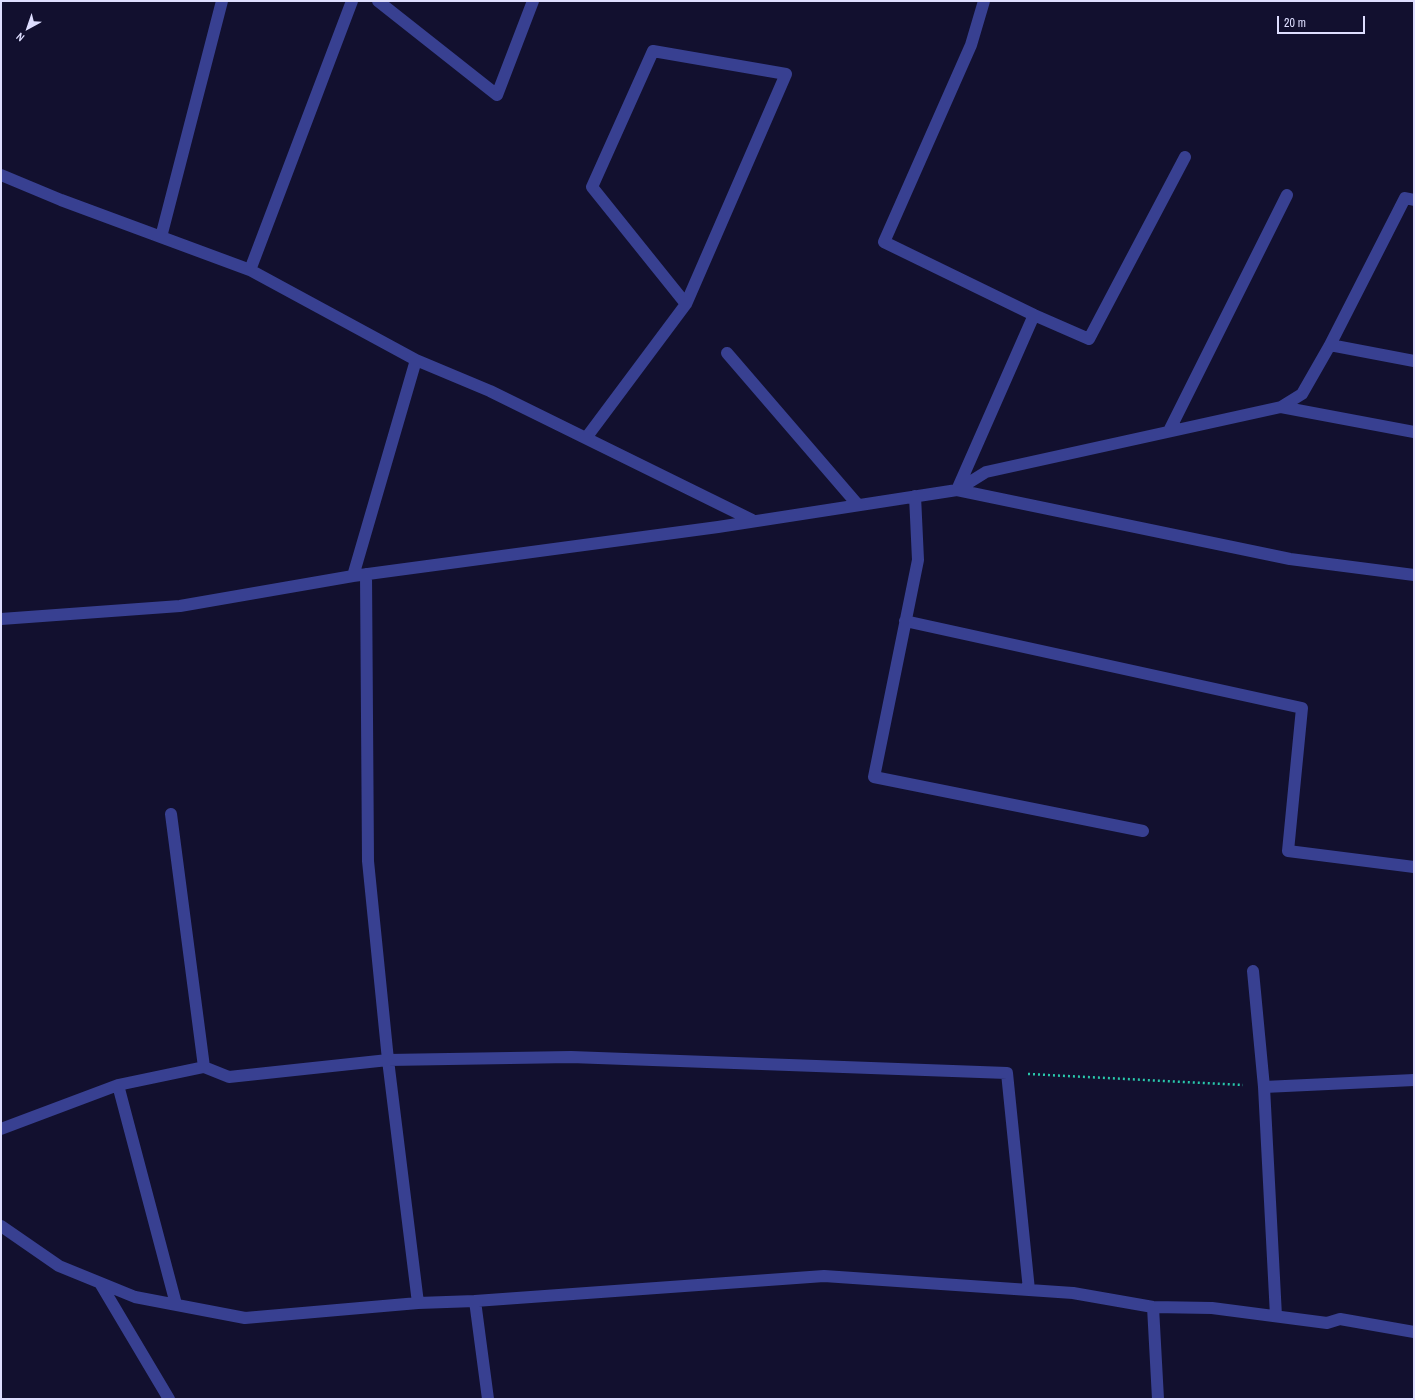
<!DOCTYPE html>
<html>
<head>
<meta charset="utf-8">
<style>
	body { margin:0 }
	#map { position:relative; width:1415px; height:1400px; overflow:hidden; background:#12102f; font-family:"Archivo Narrow",sans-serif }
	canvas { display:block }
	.frame { position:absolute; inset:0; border:2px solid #dedeff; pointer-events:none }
	.north { position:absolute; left:8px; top:8px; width:40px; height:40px; -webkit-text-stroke:3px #12102f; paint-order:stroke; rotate:220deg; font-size:11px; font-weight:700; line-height:16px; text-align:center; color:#dedeff }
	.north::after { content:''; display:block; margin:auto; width:14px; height:18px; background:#dedeff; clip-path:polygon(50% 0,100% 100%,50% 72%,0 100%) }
	.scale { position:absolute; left:1277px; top:16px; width:88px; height:18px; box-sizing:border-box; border:2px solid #dedeff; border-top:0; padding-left:5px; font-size:12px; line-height:14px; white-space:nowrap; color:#dedeff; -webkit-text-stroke:3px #12102f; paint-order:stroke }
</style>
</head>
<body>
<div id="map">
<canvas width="1415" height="1400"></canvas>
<div class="frame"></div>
<div class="north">N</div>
<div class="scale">20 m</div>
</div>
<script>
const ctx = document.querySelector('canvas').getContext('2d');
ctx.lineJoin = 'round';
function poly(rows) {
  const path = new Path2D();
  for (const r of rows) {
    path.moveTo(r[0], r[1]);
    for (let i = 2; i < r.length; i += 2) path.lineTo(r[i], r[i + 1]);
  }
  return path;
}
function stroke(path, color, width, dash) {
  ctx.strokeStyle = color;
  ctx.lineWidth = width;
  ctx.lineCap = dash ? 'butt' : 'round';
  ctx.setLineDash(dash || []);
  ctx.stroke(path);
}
stroke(poly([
	[1028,1074,1243,1085]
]), '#29c8ac', 2.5, [2, 3]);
stroke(poly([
	[378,1,497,95,533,1],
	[984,1,971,45,884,242,1034,315,957,490,1290,559,1414,575],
	[1,175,61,200,250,270,416,360,490,391,752,520],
	[161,237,222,1],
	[250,270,352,1],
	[1034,315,1089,339,1185,157],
	[1330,345,1405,198,1414,200],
	[727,353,858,505],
	[1281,407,1414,432],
	[1169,431,1287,195],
	[586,438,686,304,786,74,653,51,592,187,686,304],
	[915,496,918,560,874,777,1143,831],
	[366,574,368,861,388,1060,418,1303],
	[353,576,416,360],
	[1,619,180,606,353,576,718,527,957,490,986,472,1281,407,1302,394,1330,345,1414,361],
	[905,621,1302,708,1288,851,1414,867],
	[171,814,204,1067],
	[1253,971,1264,1087],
	[118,1085,176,1304],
	[1,1129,118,1085,204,1067,229,1077,388,1060,571,1057,1007,1073,1029,1290],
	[1,1226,59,1266,135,1297,245,1318,418,1303,475,1301,824,1276,1073,1293,1153,1307,1212,1308,1327,1323,1340,1319,1414,1332],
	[100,1283,169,1399],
	[475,1301,488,1399],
	[1153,1307,1158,1399],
	[1276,1316,1264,1087,1414,1080]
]), '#384091', 12);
</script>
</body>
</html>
